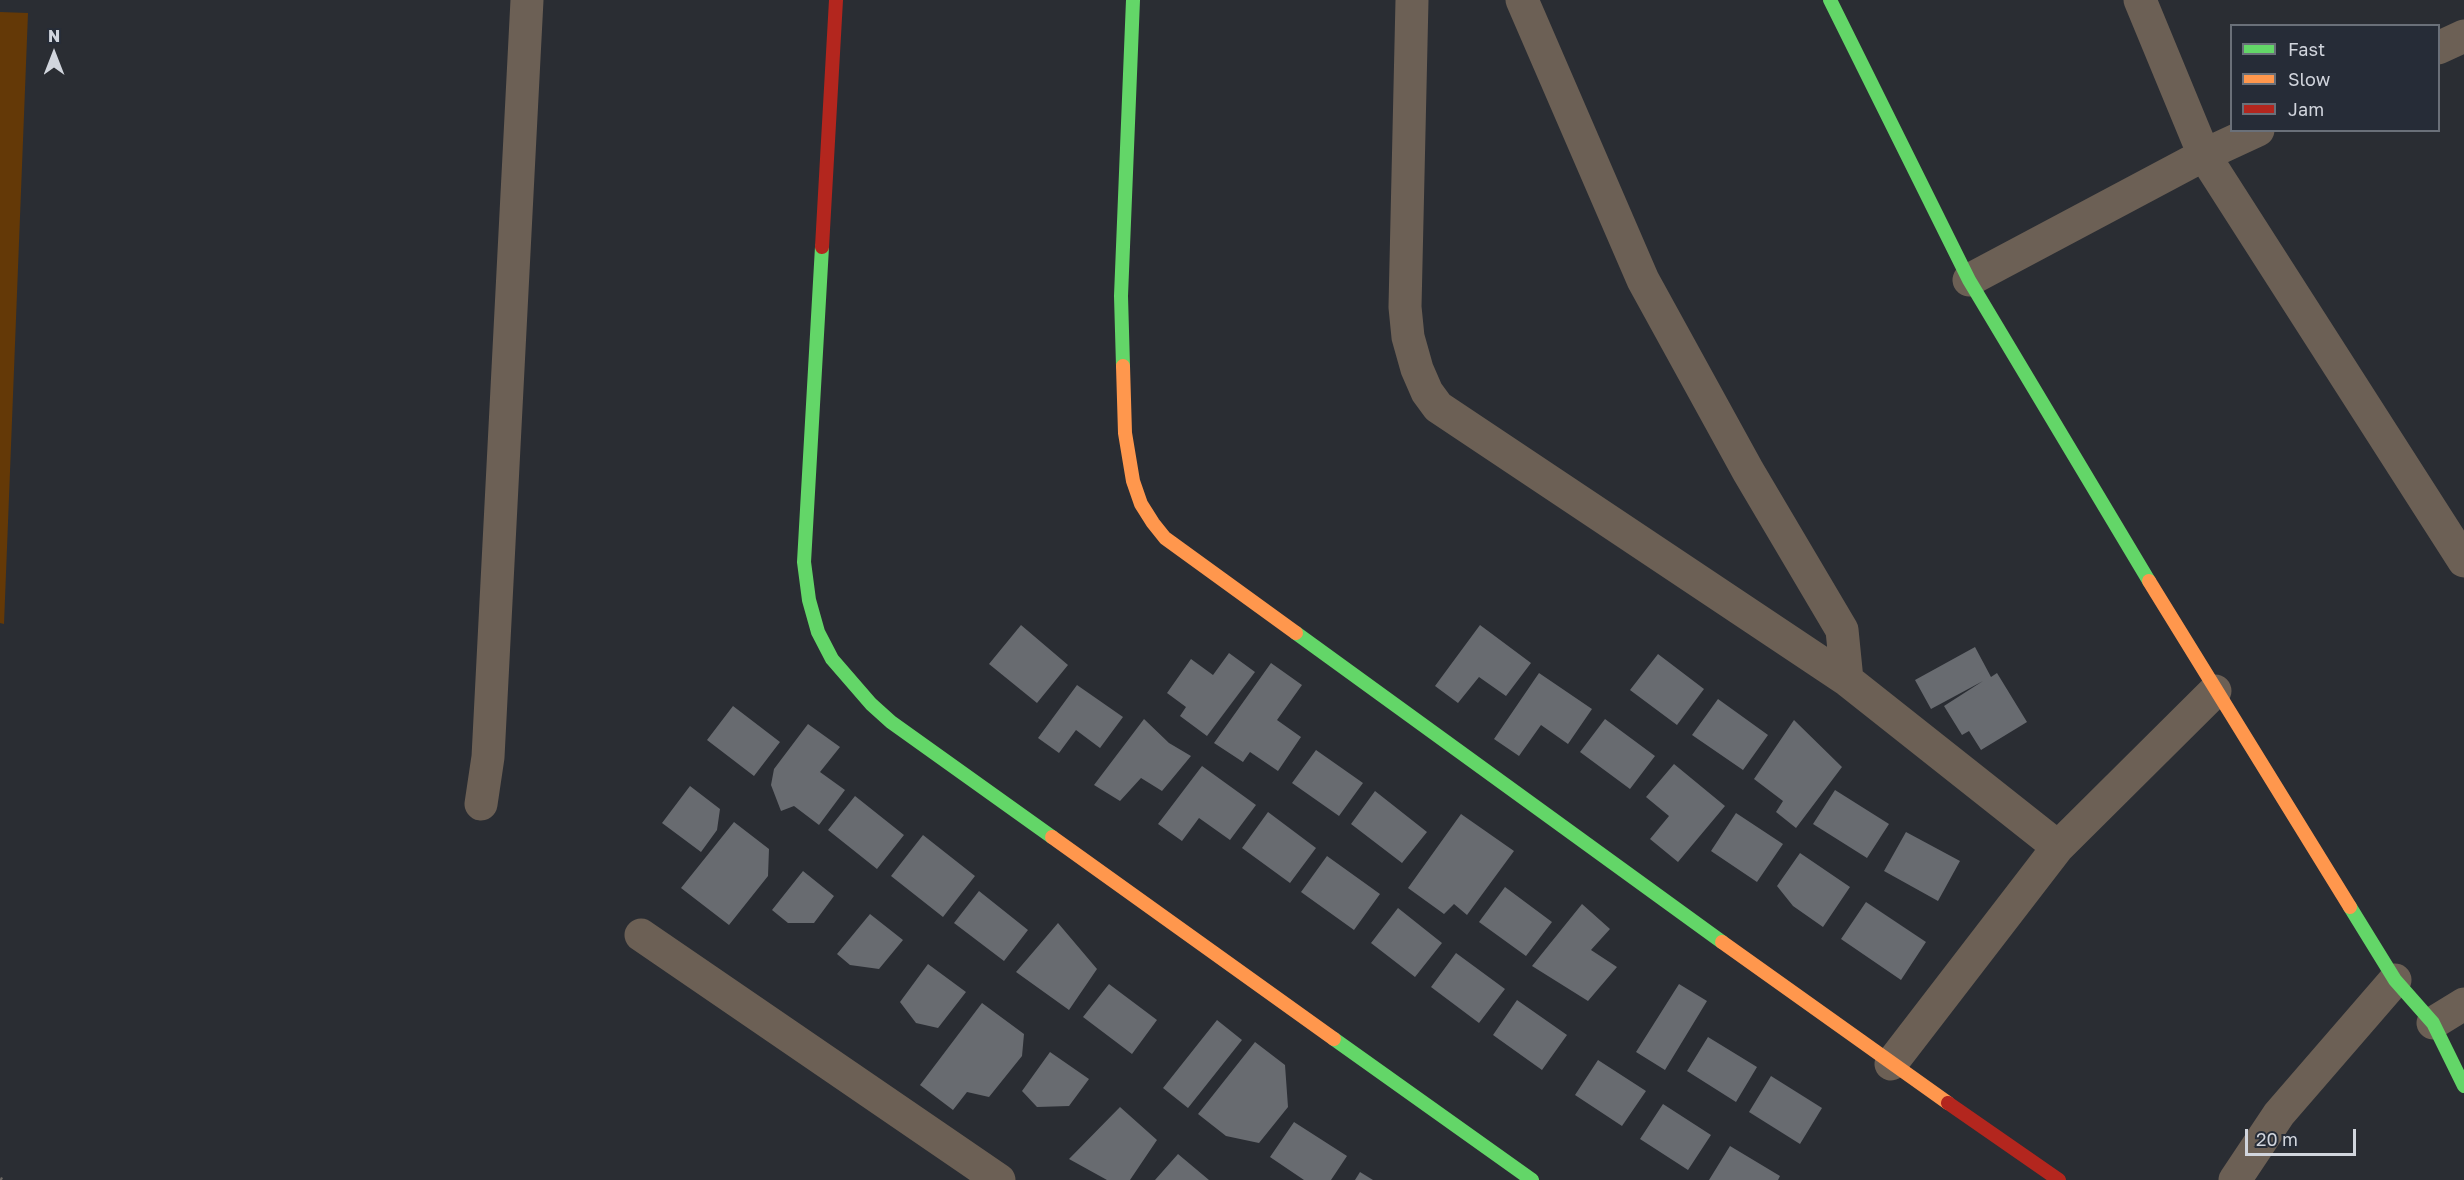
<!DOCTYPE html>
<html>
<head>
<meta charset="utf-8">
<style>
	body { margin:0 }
	#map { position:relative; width:2464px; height:1180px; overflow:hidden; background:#2a2d33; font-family:"Golos Text",sans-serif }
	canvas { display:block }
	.legend { position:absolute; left:2230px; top:24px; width:210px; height:108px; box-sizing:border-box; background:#262c37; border:2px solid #6a7079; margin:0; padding:8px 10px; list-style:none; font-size:18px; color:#d1d5dd }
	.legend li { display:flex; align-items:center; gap:12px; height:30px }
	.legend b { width:30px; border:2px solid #6a7079 }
	.north { position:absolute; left:24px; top:24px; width:60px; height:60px; -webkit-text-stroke:4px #262c37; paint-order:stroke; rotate:0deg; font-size:16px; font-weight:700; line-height:24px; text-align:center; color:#d1d5dd }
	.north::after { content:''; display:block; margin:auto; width:21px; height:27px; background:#d1d5dd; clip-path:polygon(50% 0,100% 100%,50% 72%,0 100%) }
	.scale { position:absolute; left:2245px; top:1129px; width:111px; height:27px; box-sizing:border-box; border:3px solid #d1d5dd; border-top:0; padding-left:8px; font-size:18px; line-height:21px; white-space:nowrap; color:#d1d5dd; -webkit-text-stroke:4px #262c37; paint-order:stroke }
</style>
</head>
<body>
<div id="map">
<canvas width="2464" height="1180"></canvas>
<ul class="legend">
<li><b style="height:8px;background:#63d668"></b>Fast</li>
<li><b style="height:8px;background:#ff974d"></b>Slow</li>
<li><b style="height:8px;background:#b3261e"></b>Jam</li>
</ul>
<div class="north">N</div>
<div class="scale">20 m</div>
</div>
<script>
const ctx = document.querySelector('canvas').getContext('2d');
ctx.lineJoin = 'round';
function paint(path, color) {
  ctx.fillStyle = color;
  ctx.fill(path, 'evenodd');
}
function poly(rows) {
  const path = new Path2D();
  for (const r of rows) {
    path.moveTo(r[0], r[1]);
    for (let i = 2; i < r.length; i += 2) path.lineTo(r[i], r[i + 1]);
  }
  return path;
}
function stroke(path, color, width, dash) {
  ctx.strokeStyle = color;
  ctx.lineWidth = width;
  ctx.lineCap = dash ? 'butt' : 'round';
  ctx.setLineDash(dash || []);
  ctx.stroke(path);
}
paint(poly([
	[0,12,28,13,4,624,0,623]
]), '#643907');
paint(poly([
	[1021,625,1068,665,1037,703,989,664],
	[1480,625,1531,663,1506,696,1479,677,1458,703,1435,686],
	[1975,647,1991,677,1997,673,2027,722,1981,750,1969,731,1962,735,1944,706,1983,681,1931,709,1915,680],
	[1229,653,1255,672,1207,736,1180,716,1186,707,1167,693,1191,659,1213,675],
	[1658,654,1704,689,1677,725,1630,690],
	[1271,663,1302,685,1277,720,1301,737,1278,771,1250,752,1243,762,1214,743],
	[1539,673,1592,709,1568,744,1541,725,1519,756,1494,739],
	[1077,685,1123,717,1100,748,1076,730,1059,753,1038,738],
	[1718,699,1768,735,1743,770,1692,735],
	[733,706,780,742,754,776,707,740],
	[1144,719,1169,743,1191,756,1162,791,1141,778,1120,801,1094,785],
	[1605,719,1655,756,1630,789,1580,752],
	[1794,720,1842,767,1796,828,1776,812,1783,801,1754,779],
	[808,724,840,747,820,772,845,790,819,825,794,806,781,811,771,785,774,769],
	[1316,750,1363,783,1339,816,1292,783],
	[1674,764,1725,806,1678,862,1650,839,1669,816,1646,797],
	[1202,766,1256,805,1230,840,1199,818,1182,841,1158,824],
	[690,786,720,809,717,830,701,852,662,823],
	[1835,790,1889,824,1867,858,1813,824],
	[1375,791,1427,832,1402,863,1351,824],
	[855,796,904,835,877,869,828,830],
	[1268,812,1316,848,1290,883,1242,848],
	[1736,813,1783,844,1757,882,1711,851],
	[1461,814,1514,851,1467,915,1454,904,1444,914,1408,888],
	[734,822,769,849,768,876,729,925,681,888],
	[1906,832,1960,861,1938,901,1884,871],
	[923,835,975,876,943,917,891,876],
	[1800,853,1850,887,1823,927,1793,906,1777,886],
	[1327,856,1380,894,1354,930,1301,892],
	[803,871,834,896,814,923,788,923,772,910],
	[1505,887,1552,922,1526,956,1479,922],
	[979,891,1028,930,1004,961,954,923],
	[1866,902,1926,942,1901,980,1841,939],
	[1582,904,1610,929,1591,950,1617,967,1588,1001,1532,966],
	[1398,908,1442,943,1415,977,1371,943],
	[870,914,903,940,879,969,850,965,837,954],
	[1058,923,1097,969,1069,1010,1016,972],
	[1456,953,1505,989,1479,1023,1431,987],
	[928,964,966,992,938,1028,916,1023,900,1002],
	[1109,984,1157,1020,1132,1054,1083,1017],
	[1679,984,1707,1001,1665,1070,1636,1052],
	[1517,1000,1567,1035,1542,1070,1493,1035],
	[982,1003,1024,1034,1022,1056,989,1097,967,1092,953,1110,920,1085],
	[1217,1020,1242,1040,1188,1108,1163,1088],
	[1708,1037,1757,1067,1736,1102,1687,1071],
	[1255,1042,1285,1065,1288,1107,1259,1143,1226,1136,1198,1114],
	[1050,1052,1089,1079,1069,1106,1037,1107,1022,1091],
	[1598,1060,1646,1091,1622,1126,1575,1095],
	[1771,1076,1822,1108,1800,1144,1749,1112],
	[1663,1104,1711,1135,1688,1170,1640,1139],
	[1120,1107,1157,1140,1130,1180,1107,1180,1069,1159],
	[1294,1122,1347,1156,1331,1180,1304,1180,1270,1157],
	[1730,1146,1780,1176,1778,1180,1709,1180],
	[1178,1154,1209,1180,1155,1180],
	[1360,1172,1373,1180,1355,1180]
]), '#686b70');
stroke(poly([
	[1412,0,1405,307,1408,337,1417,369,1427,392,1438,407,1847,680,2058,847],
	[1522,0,1643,280,1748,471,1842,630,1847,680],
	[2140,0,2204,155,2464,561],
	[2438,48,2464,36],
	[1969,280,2204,155,2258,130],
	[481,804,488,757,527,0],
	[641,935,999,1180],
	[2433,1023,2464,1004],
	[1891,1064,2058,847,2215,691],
	[2235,1180,2279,1114,2395,980]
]), '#6c6055', 33);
stroke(poly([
	[1830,0,1969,280,2149,581],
	[822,247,804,562,809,600,818,632,832,659,871,704,891,722,1052,837],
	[1123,366,1121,296,1133,0],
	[1296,633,1722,942],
	[2350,907,2395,980,2433,1023,2464,1086],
	[1334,1039,1532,1180]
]), '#63d668', 14);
stroke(poly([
	[1123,366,1125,433,1133,481,1141,504,1153,523,1165,538,1296,633],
	[2149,581,2350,907],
	[1052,837,1334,1039],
	[1722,942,1948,1103]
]), '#ff974d', 14);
stroke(poly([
	[822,247,836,0],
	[1948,1103,2059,1180]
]), '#b3261e', 14);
stroke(poly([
	[0,1179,2,1180]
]), '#6c6864', 4.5, [3, 6]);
</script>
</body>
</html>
